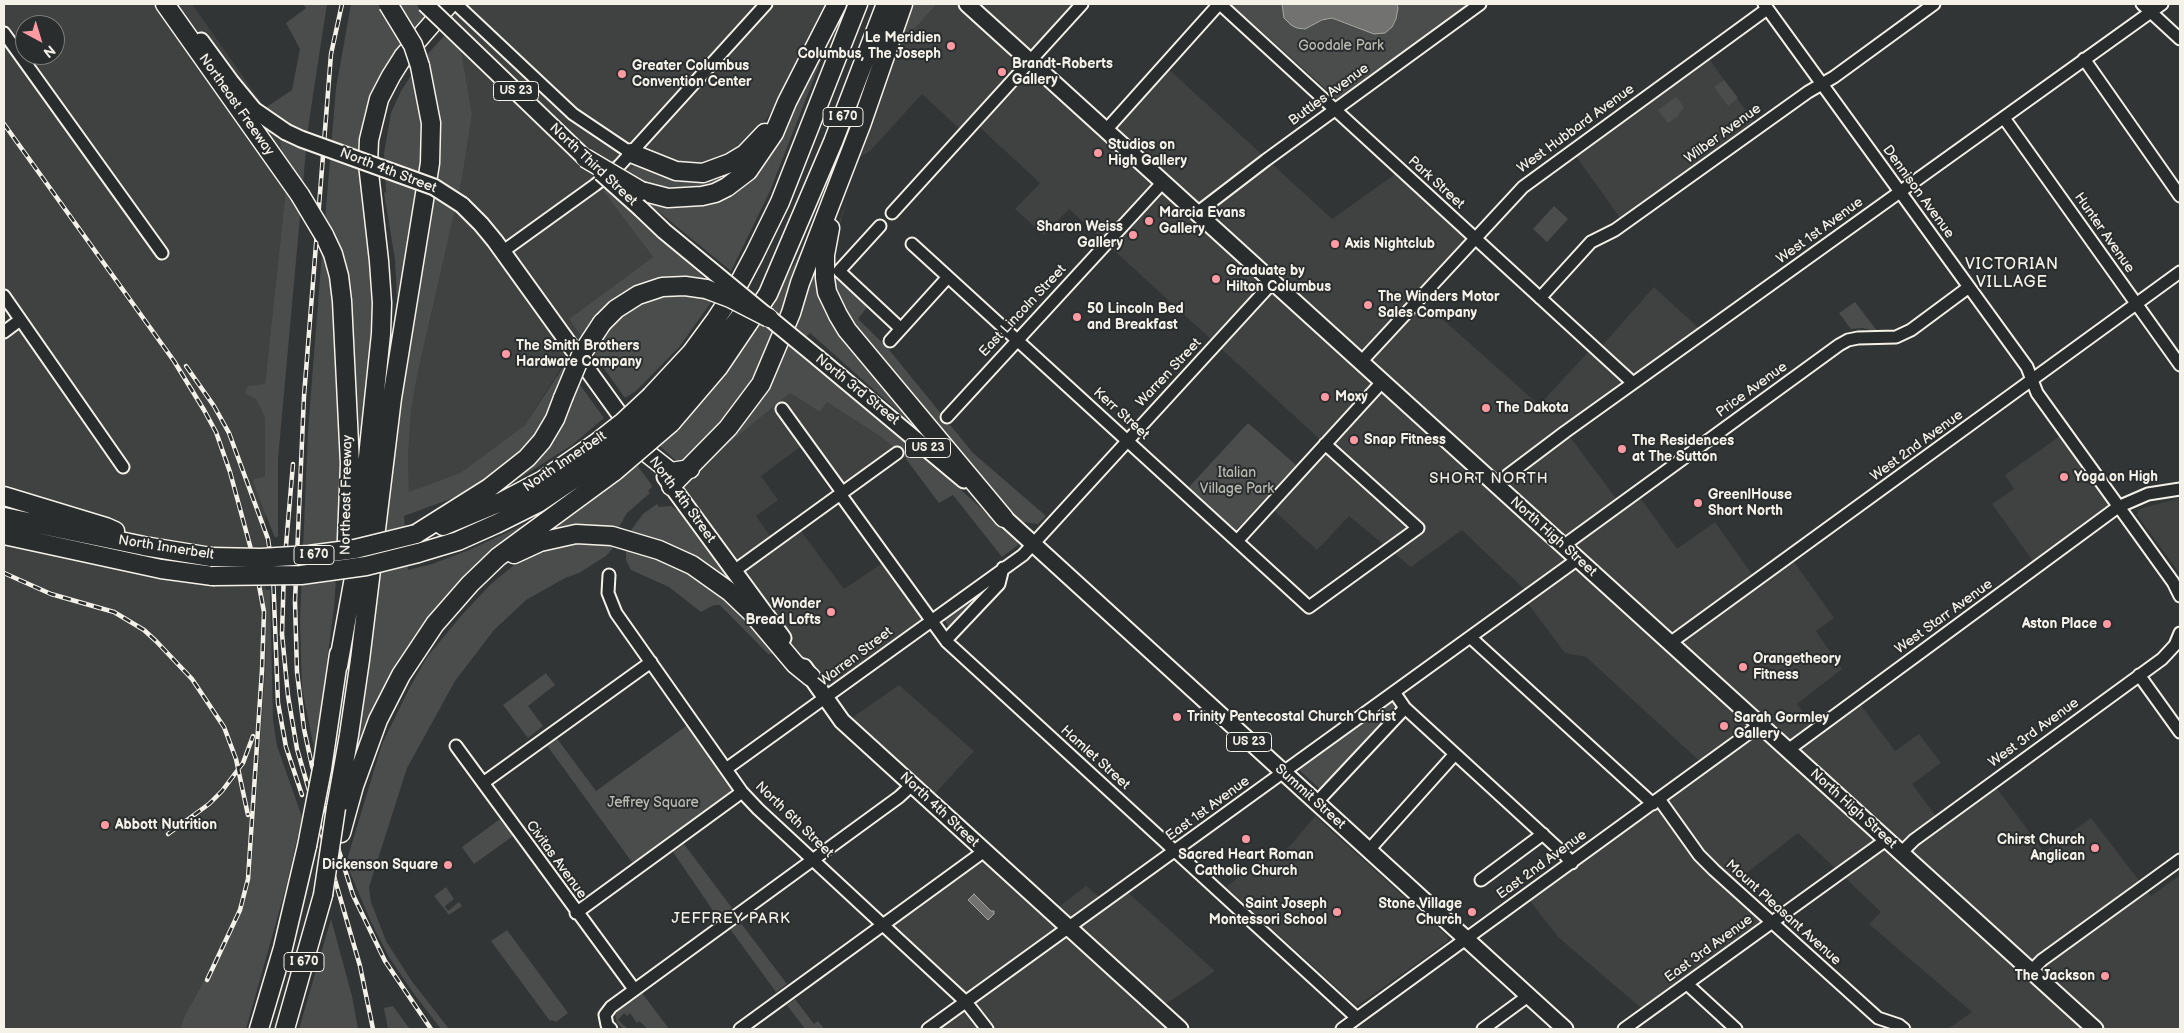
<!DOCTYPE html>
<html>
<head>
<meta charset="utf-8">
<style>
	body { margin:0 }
	#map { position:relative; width:2184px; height:1033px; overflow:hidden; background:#323535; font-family:"Balsamiq Sans",sans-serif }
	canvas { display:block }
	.frame { position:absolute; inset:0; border:5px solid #f4f1e8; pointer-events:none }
	.north { position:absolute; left:15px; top:15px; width:50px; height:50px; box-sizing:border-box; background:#2a2d2e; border:1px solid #7b7b78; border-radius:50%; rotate:141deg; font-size:14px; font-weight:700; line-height:20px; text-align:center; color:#f4f1e8 }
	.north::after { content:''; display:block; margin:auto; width:18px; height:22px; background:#ff9aa2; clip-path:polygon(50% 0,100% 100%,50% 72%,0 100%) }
</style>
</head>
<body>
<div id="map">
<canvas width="2184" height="1033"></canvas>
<div class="frame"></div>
<div class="north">N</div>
</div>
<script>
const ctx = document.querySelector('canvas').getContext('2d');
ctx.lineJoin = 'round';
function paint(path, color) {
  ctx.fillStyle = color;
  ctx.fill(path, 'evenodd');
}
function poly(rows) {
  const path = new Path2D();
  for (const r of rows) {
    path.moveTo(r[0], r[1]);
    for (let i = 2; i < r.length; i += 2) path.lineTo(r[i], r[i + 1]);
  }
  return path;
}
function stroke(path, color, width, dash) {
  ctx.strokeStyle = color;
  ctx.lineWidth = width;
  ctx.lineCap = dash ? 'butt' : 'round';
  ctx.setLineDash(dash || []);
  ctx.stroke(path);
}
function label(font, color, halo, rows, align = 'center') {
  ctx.font = font + ' "Balsamiq Sans",sans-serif';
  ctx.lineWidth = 4;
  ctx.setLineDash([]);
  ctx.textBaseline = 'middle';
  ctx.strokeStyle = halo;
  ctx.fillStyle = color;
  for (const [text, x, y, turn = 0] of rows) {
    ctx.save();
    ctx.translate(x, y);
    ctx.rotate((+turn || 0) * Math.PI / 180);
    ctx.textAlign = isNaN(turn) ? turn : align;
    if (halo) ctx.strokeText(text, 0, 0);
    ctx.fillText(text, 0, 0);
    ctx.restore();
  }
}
paint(poly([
	[4,4,192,4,265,108,277,116,286,188,265,384,266,660,251,872,241,909,221,950,185,1015,180,1029,4,1029,4,322,10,317,4,309],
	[25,25,55,25,55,55,25,55],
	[444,4,825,4,772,111,757,131,736,152,713,165,603,191,653,257,569,319,581,336,525,425,460,473,409,493,408,458,411,412,417,376,462,179,472,114,461,50,445,35],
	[937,4,1083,4,1029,63,1104,129,1163,64,1332,219,1401,170,1478,238,1422,301,1539,405,1595,345,1599,349,1654,287,1704,333,1567,433,1621,505,1637,493,1677,549,1715,522,1756,580,1789,555,1834,618,1816,631,1842,669,1797,704,1817,731,1857,700,1895,751,1919,734,1941,763,1912,784,1940,822,1993,783,2044,852,2091,818,2151,896,2180,875,2180,1029,1948,1029,1972,1012,1869,924,1881,912,1798,833,1731,885,1772,925,1647,1013,1558,937,1527,897,1706,767,1586,657,1565,653,1526,601,1526,591,1462,530,1411,567,1349,516,1317,550,1269,506,1325,444,1069,209,1044,235,1015,209,1040,183,973,121,963,132,922,94,870,151,861,156,901,34,906,38],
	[1710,60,1754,122,1620,218,1576,156],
	[790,393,820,412,827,402,881,437,903,455,844,498,804,444,761,476,778,500,756,516,778,547,800,530,844,589,887,560,931,621,826,698,674,498,702,466],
	[2064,433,2119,511,2038,568,1992,504,2014,489,2005,475],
	[2180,498,2180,574,2137,515,2139,509],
	[899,685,974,751,929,800,847,725,856,715],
	[1315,816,1447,936,1448,941,1357,1006,1226,887,1263,858,1267,863,1291,845],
	[986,852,1052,912,1086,886,1104,901,967,1000,885,924],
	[1124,889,1215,971,1158,1009,1181,1029,928,1029]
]), '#404242');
paint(poly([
	[303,4,327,4,308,128,278,459,278,536,275,538,253,482,254,479,265,477,265,417,256,399,248,395,245,392,248,386,265,384,286,188,277,116,265,108,292,90,300,49,286,23,306,8],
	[351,4,441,4,373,97,375,311,361,471,355,471,325,220,336,88],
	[911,4,937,4,906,38,901,34],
	[1231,4,1470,4,1343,97,1337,99],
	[834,27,770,191,731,271,643,199,730,190],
	[445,35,461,50,472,114,462,179,417,376,411,412,408,458,409,492,460,473,525,425,565,364,604,418,572,445,520,478,518,475,549,415,536,440,483,484,453,498,404,516,408,570,432,564,469,550,534,520,428,621,393,671,376,704,358,750,354,750,401,381,437,171,439,116,425,57],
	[414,71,422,108,424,147,401,302,397,301,395,260,384,193,386,192,384,153,391,113,401,91],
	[1724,80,1738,98,1728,106,1714,87],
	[1676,97,1684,107,1678,116,1668,123,1658,110],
	[747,161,723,180,698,189,671,192,629,178,609,192,707,280,705,283,666,282,609,324,641,301,670,293,714,298,680,346,636,391,625,398,569,319,653,257,603,191,638,163,658,171],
	[848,195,836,237,833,273,868,306,858,319,886,346,973,453,1046,516,1038,524,1023,522,997,498,855,329,840,305,832,280,834,239],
	[1554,206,1568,219,1547,242,1533,229],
	[816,218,788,301,753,383,695,456,680,463,675,460,660,446,677,431,735,361,761,323,799,255],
	[322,252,329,271,334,293,341,441,341,506,334,607,315,754,302,688,300,620,308,431],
	[814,265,819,267,820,280,927,437,810,333,794,348,847,388,890,425,1017,541,1018,545,1002,557,953,495,939,503,903,455,881,437,827,402,820,412,790,393,702,466,735,430],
	[1855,302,1878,332,1863,328,1851,329,1839,313],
	[1248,423,1296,465,1236,530,1189,487],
	[637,465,651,484,652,487,648,491,650,493,627,513,618,529,613,548,606,556,579,573,565,578,526,600,494,630,455,681,407,768,369,887,371,902,386,941,411,980,449,1029,441,1029,414,994,389,957,371,922,346,863,382,744,410,687,427,657,461,616,491,584,524,557,548,531],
	[657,504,659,507,671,506,677,510,681,507,743,591,629,533,643,514],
	[626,547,669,560,719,590,775,650,772,654,768,654,720,605,714,605,701,612,669,587,631,570,626,560],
	[261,590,270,590,273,720,277,746,302,817,286,887,246,1029,180,1029,185,1015,221,950,241,909,251,872,266,660,266,628],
	[980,594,983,595,949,628,944,619],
	[546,673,555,685,528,706,543,726,528,738,503,705],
	[1391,703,1394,705,1393,709,1320,789,1298,769,1364,721],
	[693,721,742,792,637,869,543,740,553,733,596,791],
	[500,819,513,836,474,864,462,847],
	[684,844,732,908,718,918,673,852],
	[446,887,454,899,445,906,448,911,459,902,462,906,449,915,434,896],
	[331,919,352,996,358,1029,299,1029],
	[740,922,787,984,776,992,730,929],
	[507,930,568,1013,556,1022,552,1020,550,1021,491,941],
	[642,993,669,1029,648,1029,639,1021,637,1023,630,1013,627,1016,624,1013,618,1020,628,1029,623,1029,617,1023,615,1015,618,1011],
	[795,999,814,1024,818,1021,824,1029,805,1029,787,1005],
	[393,1006,409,1028,409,1029,388,1029,384,1008]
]), '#4b4d4c');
const water = poly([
	[1282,4,1397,4,1398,8,1396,19,1392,27,1385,33,1374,34,1332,18,1322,20,1305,29,1297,28,1291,25,1284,18,1282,4],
	[974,894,991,911,994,911,994,914,988,920,968,900,974,894]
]);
paint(water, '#727370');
stroke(water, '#a6a5a0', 1);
const minor = poly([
	[456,4,573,114,631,153],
	[1220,4,1633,383],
	[1764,4,2027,367,2037,393,2173,582,2180,596],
	[2142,4,2180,39],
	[4,33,162,253],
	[2084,59,2180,196],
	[2004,118,2180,365],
	[1106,130,1219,4],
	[892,213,1082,4],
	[1197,213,1266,160,1480,4],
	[880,226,839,271,901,329],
	[912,244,1309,607,1418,528,1325,444],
	[502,252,595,185,619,166,766,4],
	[4,296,123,467],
	[1540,298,1591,242,1615,230,1808,92,1834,77,1934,4],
	[4,332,20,320],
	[890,341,948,277],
	[1361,362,1523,187,1767,9],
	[782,409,842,492],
	[947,417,1163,182],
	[1497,486,1508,475,1565,432,2162,4],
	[840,494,947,642,1357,1018],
	[1237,541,1383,381],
	[1563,546,1839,345,1848,340,1858,338,1896,337,1911,330,1969,287],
	[734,571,897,453],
	[609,575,608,593,616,613,742,792,758,809,966,1002,987,1029],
	[1470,637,1653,804],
	[946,640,999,584,1003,568],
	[1670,643,2180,272],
	[2139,675,2180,732],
	[1394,692,1405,708,1562,852,1572,863],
	[456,746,634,989],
	[1788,750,2118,507,2148,494,2180,489],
	[726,769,1023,555,1273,282],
	[483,783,651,662],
	[1659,799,1699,855,1714,870,1878,1018,1899,1025,1904,1029],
	[1316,803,1405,708],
	[1368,851,1455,754],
	[1901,853,1914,840,2162,659,2175,645,2180,633],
	[1481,880,1543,834],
	[576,913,742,792],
	[2031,971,2042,960,2180,860],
	[1687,984,1736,1029],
	[611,1029,607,1025,605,1015,611,1007,899,797,912,785],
	[740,1029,983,852],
	[928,1029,1578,559],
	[1342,1029,1760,725],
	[1483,1029,1528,996],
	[1624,1029,1886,840]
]);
const major = poly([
	[967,4,2095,1029],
	[447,25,585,158],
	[201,41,231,82,254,110,286,132],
	[462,205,481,224,495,241,631,430],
	[641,209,664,231,716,274],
	[818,358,964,480],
	[665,477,783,638],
	[996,510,1565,1029],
	[804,667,842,721,1180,1029]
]);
const highway = poly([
	[165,4,300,195],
	[631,153,676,171,703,173,730,163,745,154,765,133],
	[641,191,668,198,702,196,715,193,727,187,748,171,774,133,787,102,837,4],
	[830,228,825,255,825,278,827,292,838,315,847,330,1004,518],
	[324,235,333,254,339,276,342,301,350,464,346,563],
	[602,323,616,309,638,295,662,287,685,286,706,289],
	[651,396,691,353,716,319,737,287,754,255,780,202,858,4],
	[662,410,713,353,748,306],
	[671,423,718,368,768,294,833,142,886,4],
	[648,454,671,472,690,469],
	[671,486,728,428,761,384,791,313,800,283,861,125,903,4],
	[4,496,106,527,115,531],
	[4,517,144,546,211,557],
	[443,526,503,501,543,480,595,444],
	[416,534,489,488,527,458,542,441,555,419,563,398],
	[4,535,161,569,213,576],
	[418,553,458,541,496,524,538,503,605,458],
	[514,554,540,542,576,534,612,536,659,550,692,565,730,592,752,613,795,664,811,677],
	[338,666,357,561,381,334,382,303,379,261,368,164,369,140,379,99,391,76,403,57,449,4],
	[322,769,339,654],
	[336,808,349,735,360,660,392,398,430,163,431,123,420,66],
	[341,833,354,786,378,720,401,675,435,624,470,584,498,557,615,471],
	[259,1029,283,948,307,846],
	[285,1029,323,895]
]);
stroke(minor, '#f4f1e8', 15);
stroke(major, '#f4f1e8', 19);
stroke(highway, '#f4f1e8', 21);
stroke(minor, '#2a2d2e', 11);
stroke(major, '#2a2d2e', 15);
stroke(highway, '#2a2d2e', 18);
const rail = poly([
	[342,4,331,54,304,396,295,601,297,672,304,729,312,766,353,895,385,961,431,1029],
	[4,124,174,361,204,410,216,432,230,472,255,564,264,612,262,670,248,879,240,910,207,980],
	[186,366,214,406,229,433,268,539,273,573,278,703,286,747,302,795],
	[293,464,284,569,282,634,288,696,297,749,360,966,373,1029],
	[4,573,51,594,114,612,144,630,156,641,192,679,224,727,236,759,248,815],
	[168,834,209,804,222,791,243,763,253,736]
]);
stroke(rail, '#f4f1e8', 4.5);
stroke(rail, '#2a2d2e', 2.5, [8]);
const majorBridge = poly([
	[425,4,447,25],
	[286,132,301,139,434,187,462,205],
	[601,173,641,209],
	[716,274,818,358]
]);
const highwayBridge = poly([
	[388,4,413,45,420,66],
	[585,158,641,191],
	[300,195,324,235],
	[706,289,730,298,769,318],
	[563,398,581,355,602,323],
	[595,444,623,422,651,396],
	[605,458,662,410],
	[615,471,671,423],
	[211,557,261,558,309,555,355,549,416,534],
	[213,576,301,575,366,566,418,553],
	[307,846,322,769],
	[323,895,336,808]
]);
stroke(majorBridge, '#f4f1e8', 19, []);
stroke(highwayBridge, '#f4f1e8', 21, []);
stroke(majorBridge, '#2a2d2e', 15);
stroke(highwayBridge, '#2a2d2e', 18);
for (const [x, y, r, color] of [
	[951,46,5,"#ff9aa2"],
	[1002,72,5,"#ff9aa2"],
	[622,74,5,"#ff9aa2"],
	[1098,153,5,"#ff9aa2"],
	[1149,221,5,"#ff9aa2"],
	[1133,235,5,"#ff9aa2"],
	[1335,244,5,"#ff9aa2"],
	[1216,279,5,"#ff9aa2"],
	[1368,305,5,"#ff9aa2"],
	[1077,317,5,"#ff9aa2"],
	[506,354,5,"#ff9aa2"],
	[1325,397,5,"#ff9aa2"],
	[1486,408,5,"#ff9aa2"],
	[1354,440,5,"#ff9aa2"],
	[1622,449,5,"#ff9aa2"],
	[2064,477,5,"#ff9aa2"],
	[1698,503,5,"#ff9aa2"],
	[831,612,5,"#ff9aa2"],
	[2107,624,5,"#ff9aa2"],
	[1743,667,5,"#ff9aa2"],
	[1177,717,5,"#ff9aa2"],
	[1724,726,5,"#ff9aa2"],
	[105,825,5,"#ff9aa2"],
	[1246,839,5,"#ff9aa2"],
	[2095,848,5,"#ff9aa2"],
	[448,865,5,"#ff9aa2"],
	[1337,912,5,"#ff9aa2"],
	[1472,912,5,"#ff9aa2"],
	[2105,976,5,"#ff9aa2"]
]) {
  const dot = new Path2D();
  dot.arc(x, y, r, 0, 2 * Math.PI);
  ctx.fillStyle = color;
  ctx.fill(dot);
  stroke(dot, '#2a2d2e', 2);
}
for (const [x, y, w] of [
	[516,91,45],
	[843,117,40],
	[928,448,45],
	[314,555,40],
	[1249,742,45],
	[304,962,40]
]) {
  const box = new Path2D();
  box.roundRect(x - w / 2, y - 9.5, w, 19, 4);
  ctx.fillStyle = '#2a2d2e';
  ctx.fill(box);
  stroke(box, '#f4f1e8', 1);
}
label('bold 12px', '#f4f1e8', null, [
	["US 23",516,91],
	["I 670",843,117],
	["US 23",928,448],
	["I 670",314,555],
	["US 23",1249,742],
	["I 670",304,962]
]);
label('bold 14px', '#f4f1e8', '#2a2d2e', [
	["Le Meridien",941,38,"right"],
	["Columbus, The Joseph",941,54,"right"],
	["Brandt-Roberts",1012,64],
	["Gallery",1012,80],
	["Greater Columbus",632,66],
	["Convention Center",632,82],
	["Studios on",1108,145],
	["High Gallery",1108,161],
	["Marcia Evans",1159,213],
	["Gallery",1159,229],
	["Sharon Weiss",1123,227,"right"],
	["Gallery",1123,243,"right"],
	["Axis Nightclub",1345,244],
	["Graduate by",1226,271],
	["Hilton Columbus",1226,287],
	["The Winders Motor",1378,297],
	["Sales Company",1378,313],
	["50 Lincoln Bed",1087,309],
	["and Breakfast",1087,325],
	["The Smith Brothers",516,346],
	["Hardware Company",516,362],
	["Moxy",1335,397],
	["The Dakota",1496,408],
	["Snap Fitness",1364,440],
	["The Residences",1632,441],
	["at The Sutton",1632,457],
	["Yoga on High",2074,477],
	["Green|House",1708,495],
	["Short North",1708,511],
	["Wonder",821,604,"right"],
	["Bread Lofts",821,620,"right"],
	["Aston Place",2097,624,"right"],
	["Orangetheory",1753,659],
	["Fitness",1753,675],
	["Trinity Pentecostal Church Christ",1187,717],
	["Sarah Gormley",1734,718],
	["Gallery",1734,734],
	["Abbott Nutrition",115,825],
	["Chirst Church",2085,840,"right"],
	["Anglican",2085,856,"right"],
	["Sacred Heart Roman",1246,855,"center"],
	["Catholic Church",1246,871,"center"],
	["Dickenson Square",438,865,"right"],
	["Saint Joseph",1327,904,"right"],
	["Montessori School",1327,920,"right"],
	["Stone Village",1462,904,"right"],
	["Church",1462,920,"right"],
	["The Jackson",2095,976,"right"]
], 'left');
label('14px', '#b9b8b1', '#2a2d2e', [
	["Goodale Park",1341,46],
	["Italian",1237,473],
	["Village Park",1237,489],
	["Jeffrey Square",653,803]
]);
label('14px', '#f4f1e8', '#2a2d2e', [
	["Buttles Avenue",1329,95,-36],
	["Northeast Freeway",236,105,55],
	["West Hubbard Avenue",1576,129,-36],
	["Wilber Avenue",1723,134,-36],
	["North Third Street",593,165,43],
	["North 4th Street",388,171,21],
	["Park Street",1436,183,42],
	["Dennison Avenue",1918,192,54],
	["West 1st Avenue",1820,231,-36],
	["Hunter Avenue",2104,233,55],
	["East Lincoln Street",1023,311,-47],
	["Warren Street",1169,373,-47],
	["North 3rd Street",857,390,39],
	["Price Avenue",1752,390,-36],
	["Kerr Street",1121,414,42],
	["West 2nd Avenue",1917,446,-36],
	["North Innerbelt",565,462,-34],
	["Northeast Freeway",347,495,-89],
	["North 4th Street",682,500,54],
	["North High Street",1553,537,42],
	["North Innerbelt",166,548,9],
	["West Starr Avenue",1944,617,-36],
	["Warren Street",856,657,-37],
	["West 3rd Avenue",2034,733,-36],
	["Hamlet Street",1095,758,42],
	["Summit Street",1310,797,42],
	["East 1st Avenue",1208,809,-36],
	["North High Street",1853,809,42],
	["North 4th Street",939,810,43],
	["North 6th Street",794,820,44],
	["Civitas Avenue",556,860,54],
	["East 2nd Avenue",1542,865,-36],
	["Mount Pleasant Avenue",1783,913,42],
	["East 3rd Avenue",1709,949,-36]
]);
ctx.letterSpacing = '1px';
label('15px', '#f4f1e8', '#2a2d2e', [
	["SHORT NORTH",1489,479],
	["JEFFREY PARK",731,919]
]);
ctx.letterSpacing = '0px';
ctx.letterSpacing = '1px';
label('16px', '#f4f1e8', '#2a2d2e', [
	["VICTORIAN",2012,265],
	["VILLAGE",2012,283]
]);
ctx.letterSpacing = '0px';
</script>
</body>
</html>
